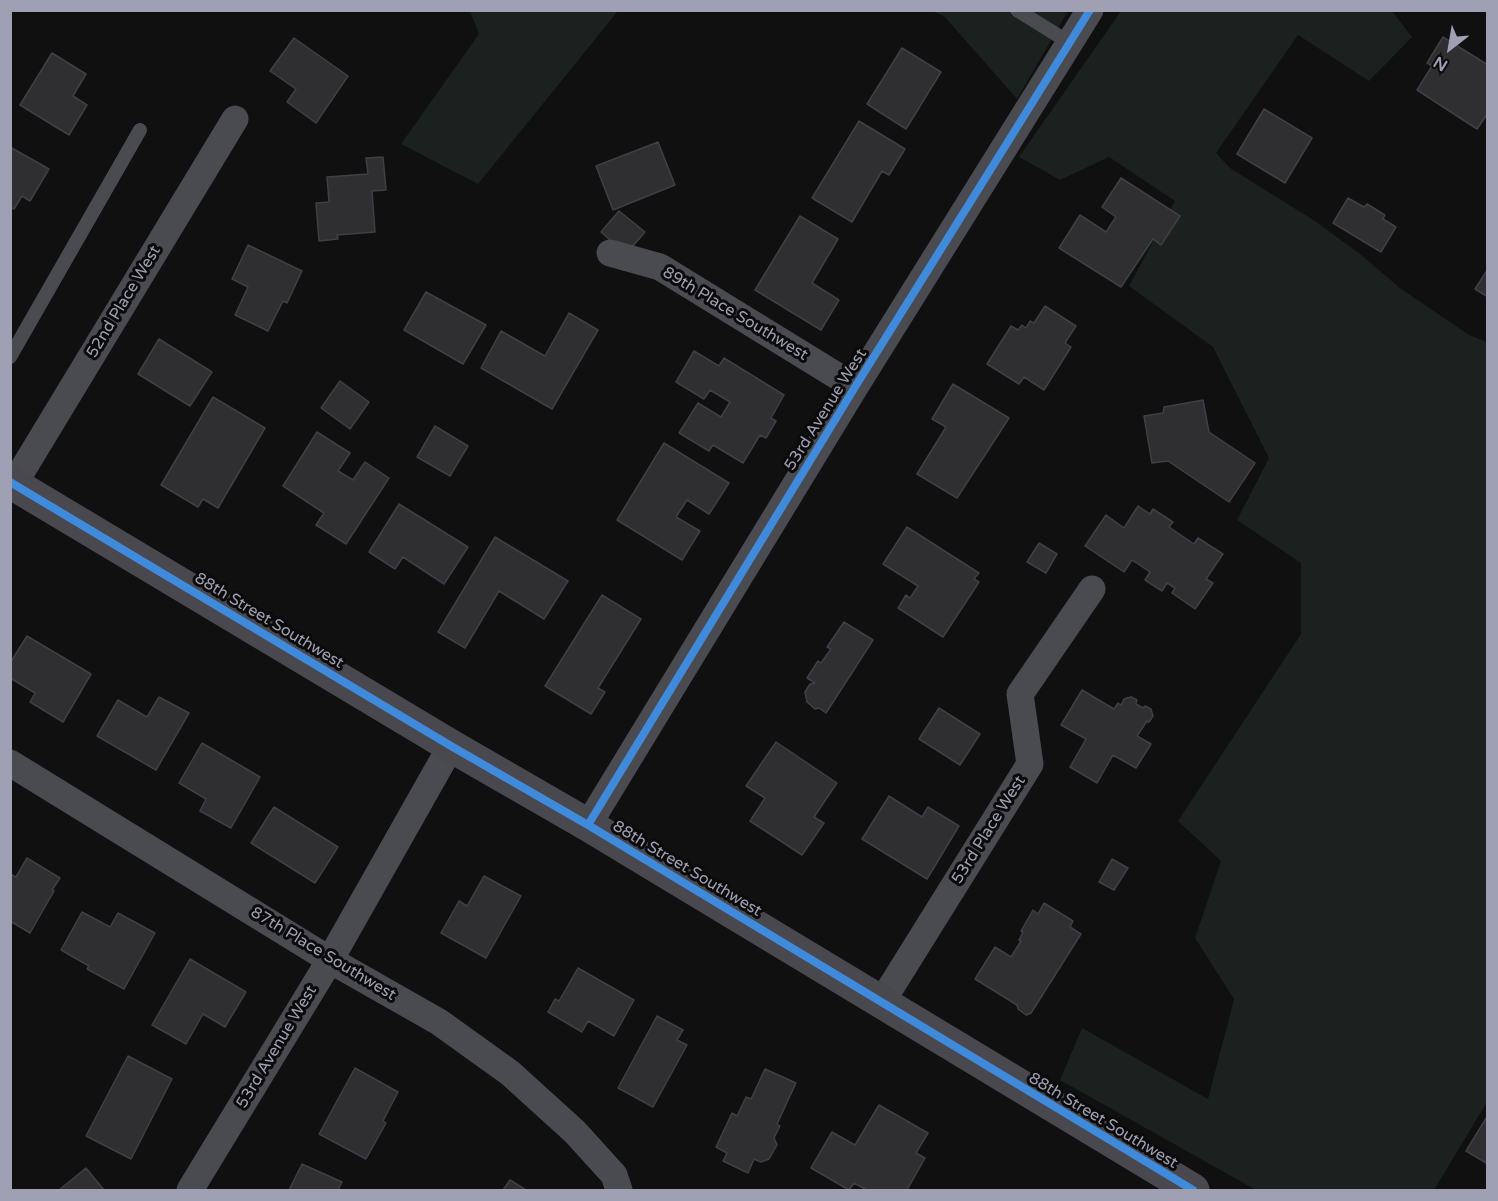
<!DOCTYPE html>
<html>
<head>
<meta charset="utf-8">
<style>
	body { margin:0 }
	#map { position:relative; width:1498px; height:1201px; overflow:hidden; background:#101011; font-family:"Varela Round",sans-serif }
	canvas { display:block }
	.frame { position:absolute; inset:0; border:12px solid #a0a0b4; pointer-events:none }
	.north { position:absolute; left:1420px; top:18px; width:60px; height:60px; -webkit-text-stroke:4px #0b0b0c; paint-order:stroke; rotate:211deg; font-size:16px; font-weight:700; line-height:24px; text-align:center; color:#a0a0b4 }
	.north::after { content:''; display:block; margin:auto; width:21px; height:27px; background:#a0a0b4; clip-path:polygon(50% 0,100% 100%,50% 72%,0 100%) }
</style>
</head>
<body>
<div id="map">
<canvas width="1498" height="1201"></canvas>
<div class="frame"></div>
<div class="north">N</div>
</div>
<script>
const ctx = document.querySelector('canvas').getContext('2d');
ctx.lineJoin = 'round';
function paint(path, color) {
  ctx.fillStyle = color;
  ctx.fill(path, 'evenodd');
}
function poly(rows) {
  const path = new Path2D();
  for (const r of rows) {
    path.moveTo(r[0], r[1]);
    for (let i = 2; i < r.length; i += 2) path.lineTo(r[i], r[i + 1]);
  }
  return path;
}
function stroke(path, color, width, dash) {
  ctx.strokeStyle = color;
  ctx.lineWidth = width;
  ctx.lineCap = dash ? 'butt' : 'round';
  ctx.setLineDash(dash || []);
  ctx.stroke(path);
}
function label(font, color, halo, rows, align = 'center') {
  ctx.font = font + ' "Varela Round",sans-serif';
  ctx.lineWidth = 6;
  ctx.setLineDash([]);
  ctx.textBaseline = 'middle';
  ctx.strokeStyle = halo;
  ctx.fillStyle = color;
  for (const [text, x, y, turn = 0] of rows) {
    ctx.save();
    ctx.translate(x, y);
    ctx.rotate((+turn || 0) * Math.PI / 180);
    ctx.textAlign = isNaN(turn) ? turn : align;
    if (halo) ctx.strokeText(text, 0, 0);
    ctx.fillText(text, 0, 0);
    ctx.restore();
  }
}
paint(poly([
	[470,11,618,11,478,184,401,144,479,34],
	[932,11,1068,11,1017,99,944,16],
	[1121,11,1392,11,1412,37,1369,81,1298,35,1216,153,1230,168,1315,221,1360,254,1400,288,1469,335,1487,342,1487,1102,1434,1190,1256,1190,1060,1080,1082,1028,1208,1099,1234,999,1195,938,1221,861,1178,821,1301,634,1301,563,1237,520,1269,458,1213,347,1129,286,1175,201,1109,157,1060,180,1019,157]
]), '#1a211e');
const building = poly([
	[1443,37,1488,65,1488,113,1477,129,1417,90,1432,66,1427,63,1443,37],
	[294,38,348,76,316,123,287,102,296,89,270,71,294,38],
	[902,48,941,72,906,129,867,104,902,48],
	[52,53,86,74,73,96,87,105,69,135,20,105,52,53],
	[1264,109,1312,138,1285,183,1237,154,1264,109],
	[859,121,905,149,889,175,882,171,852,222,812,198,859,121],
	[658,142,675,185,613,210,596,166,658,142],
	[10,147,49,169,30,201,22,196,14,209,10,207,10,147],
	[383,157,386,190,372,191,375,232,337,235,338,239,319,241,316,203,329,202,327,177,368,174,366,158,383,157],
	[1121,178,1180,216,1161,245,1153,239,1121,287,1059,248,1080,215,1106,232,1116,217,1102,207,1121,178],
	[1348,198,1364,207,1367,204,1385,215,1383,219,1396,227,1381,252,1333,223,1348,198],
	[619,211,645,232,626,254,601,232,619,211],
	[800,216,838,239,812,283,839,300,821,330,755,290,800,216],
	[248,245,302,271,287,303,283,301,268,331,235,315,248,287,232,279,248,245],
	[1488,269,1488,297,1475,289,1488,269],
	[426,292,486,325,463,364,404,330,426,292],
	[1045,306,1076,326,1065,343,1071,347,1044,390,1024,377,1019,384,987,364,1011,326,1018,330,1022,325,1026,328,1030,321,1034,323,1045,306],
	[569,313,598,330,552,409,481,368,501,331,545,356,569,313],
	[159,339,212,372,190,406,138,374,159,339],
	[694,351,719,366,724,358,784,395,771,418,776,421,766,438,760,435,743,463,713,445,709,451,679,433,698,403,721,417,730,402,710,390,704,399,676,382,694,351],
	[340,381,369,402,350,429,321,408,340,381],
	[953,384,1009,418,957,498,917,474,946,427,932,419,953,384],
	[213,397,265,428,218,508,203,499,198,507,161,485,213,397],
	[1203,400,1209,432,1255,463,1229,502,1168,461,1152,463,1144,416,1163,413,1164,407,1203,400],
	[435,426,468,446,450,476,417,457,435,426],
	[317,432,350,453,338,471,353,480,365,462,389,478,346,544,316,525,324,513,283,486,317,432],
	[664,443,729,483,709,514,687,500,676,517,700,531,682,560,617,520,664,443],
	[399,504,468,547,444,584,403,557,395,569,369,552,399,504],
	[1138,506,1150,514,1153,509,1173,522,1169,527,1194,544,1198,538,1223,554,1206,579,1213,583,1195,609,1172,593,1175,588,1167,583,1162,591,1145,580,1150,572,1132,560,1124,572,1085,546,1106,515,1124,528,1138,506],
	[907,527,979,573,974,579,979,582,943,637,898,608,906,595,910,598,918,586,883,564,907,527],
	[495,537,568,581,544,619,499,591,465,648,438,632,495,537],
	[1039,543,1057,554,1046,573,1027,562,1039,543],
	[602,595,641,619,598,688,605,692,591,714,545,686,602,595],
	[844,622,873,640,826,713,819,708,815,709,807,702,805,692,810,684,815,683,807,678,818,661,821,663,831,649,827,647,844,622],
	[27,636,91,674,63,722,30,702,35,693,10,678,10,663,27,636],
	[1082,690,1114,709,1118,703,1121,705,1124,699,1131,697,1137,700,1136,704,1143,708,1145,706,1151,709,1153,716,1149,722,1147,721,1137,736,1151,744,1136,768,1113,755,1097,783,1070,767,1086,739,1061,725,1082,690],
	[159,697,189,713,156,770,97,736,118,700,147,717,159,697],
	[939,708,980,734,960,765,919,739,939,708],
	[776,742,837,783,814,817,824,823,802,855,750,821,765,798,746,786,776,742],
	[202,743,260,777,231,828,200,811,206,799,179,783,202,743],
	[889,796,922,817,928,807,959,826,927,879,862,839,889,796],
	[274,807,338,847,315,883,251,843,274,807],
	[27,858,60,878,52,890,54,891,30,933,10,921,10,874,16,877,27,858],
	[1112,859,1128,868,1114,890,1099,882,1112,859],
	[484,876,521,896,486,958,441,933,459,901,467,906,484,876],
	[1044,903,1073,921,1070,927,1081,934,1031,1013,1026,1015,1018,1009,1017,1005,975,979,995,947,1011,957,1021,941,1019,940,1023,932,1021,931,1033,910,1038,914,1044,903],
	[82,912,110,927,118,913,155,933,124,989,87,969,89,966,61,950,82,912],
	[190,959,246,992,225,1027,203,1014,186,1044,152,1025,190,959],
	[578,968,634,1000,614,1036,588,1021,582,1032,548,1012,555,999,559,1001,578,968],
	[657,1016,683,1030,677,1040,687,1045,653,1107,618,1088,657,1016],
	[128,1056,172,1079,131,1159,86,1136,128,1056],
	[355,1068,398,1092,383,1121,386,1123,366,1159,319,1134,355,1068],
	[765,1069,796,1083,777,1124,780,1126,774,1138,777,1145,769,1159,761,1162,754,1159,748,1173,723,1161,727,1153,716,1147,732,1113,737,1116,746,1097,751,1099,765,1069],
	[879,1105,928,1133,916,1153,925,1158,907,1190,867,1190,854,1183,849,1190,811,1168,832,1132,855,1145,879,1105],
	[1488,1115,1488,1164,1466,1151,1488,1115],
	[302,1164,342,1182,338,1190,289,1190,302,1164],
	[86,1168,104,1190,59,1190,86,1168],
	[510,1180,526,1190,503,1190,510,1180]
]);
paint(building, '#2f2f32');
stroke(building, '#3f3f45', 1.5);
stroke(poly([
	[1017,10,1070,43],
	[10,357,140,130]
]), '#4a4a51', 14);
stroke(poly([
	[610,253,660,267,855,387],
	[14,484,235,119],
	[10,763,330,960,439,1022,510,1073,575,1132,614,1175,619,1190],
	[588,825,855,387,1090,10],
	[881,1003,1030,764,1020,694,1092,589],
	[190,1190,330,960,451,746]
]), '#4a4a51', 27);
stroke(poly([
	[10,482,451,746,588,825,1193,1190]
]), '#49484e', 33);
stroke(poly([
	[10,482,451,746,588,825,1193,1190],
	[588,825,855,387,1090,10]
]), '#408adc', 8);
label('16px', '#a0a0b4', '#0b0b0c', [
	["52nd Place West",124,302,-59],
	["89th Place Southwest",735,314,31],
	["53rd Avenue West",826,410,-58],
	["88th Street Southwest",269,621,31],
	["53rd Place West",989,830,-58],
	["88th Street Southwest",687,869,31],
	["87th Place Southwest",323,954,31],
	["53rd Avenue West",277,1047,-59],
	["88th Street Southwest",1103,1121,31]
]);
</script>
</body>
</html>
